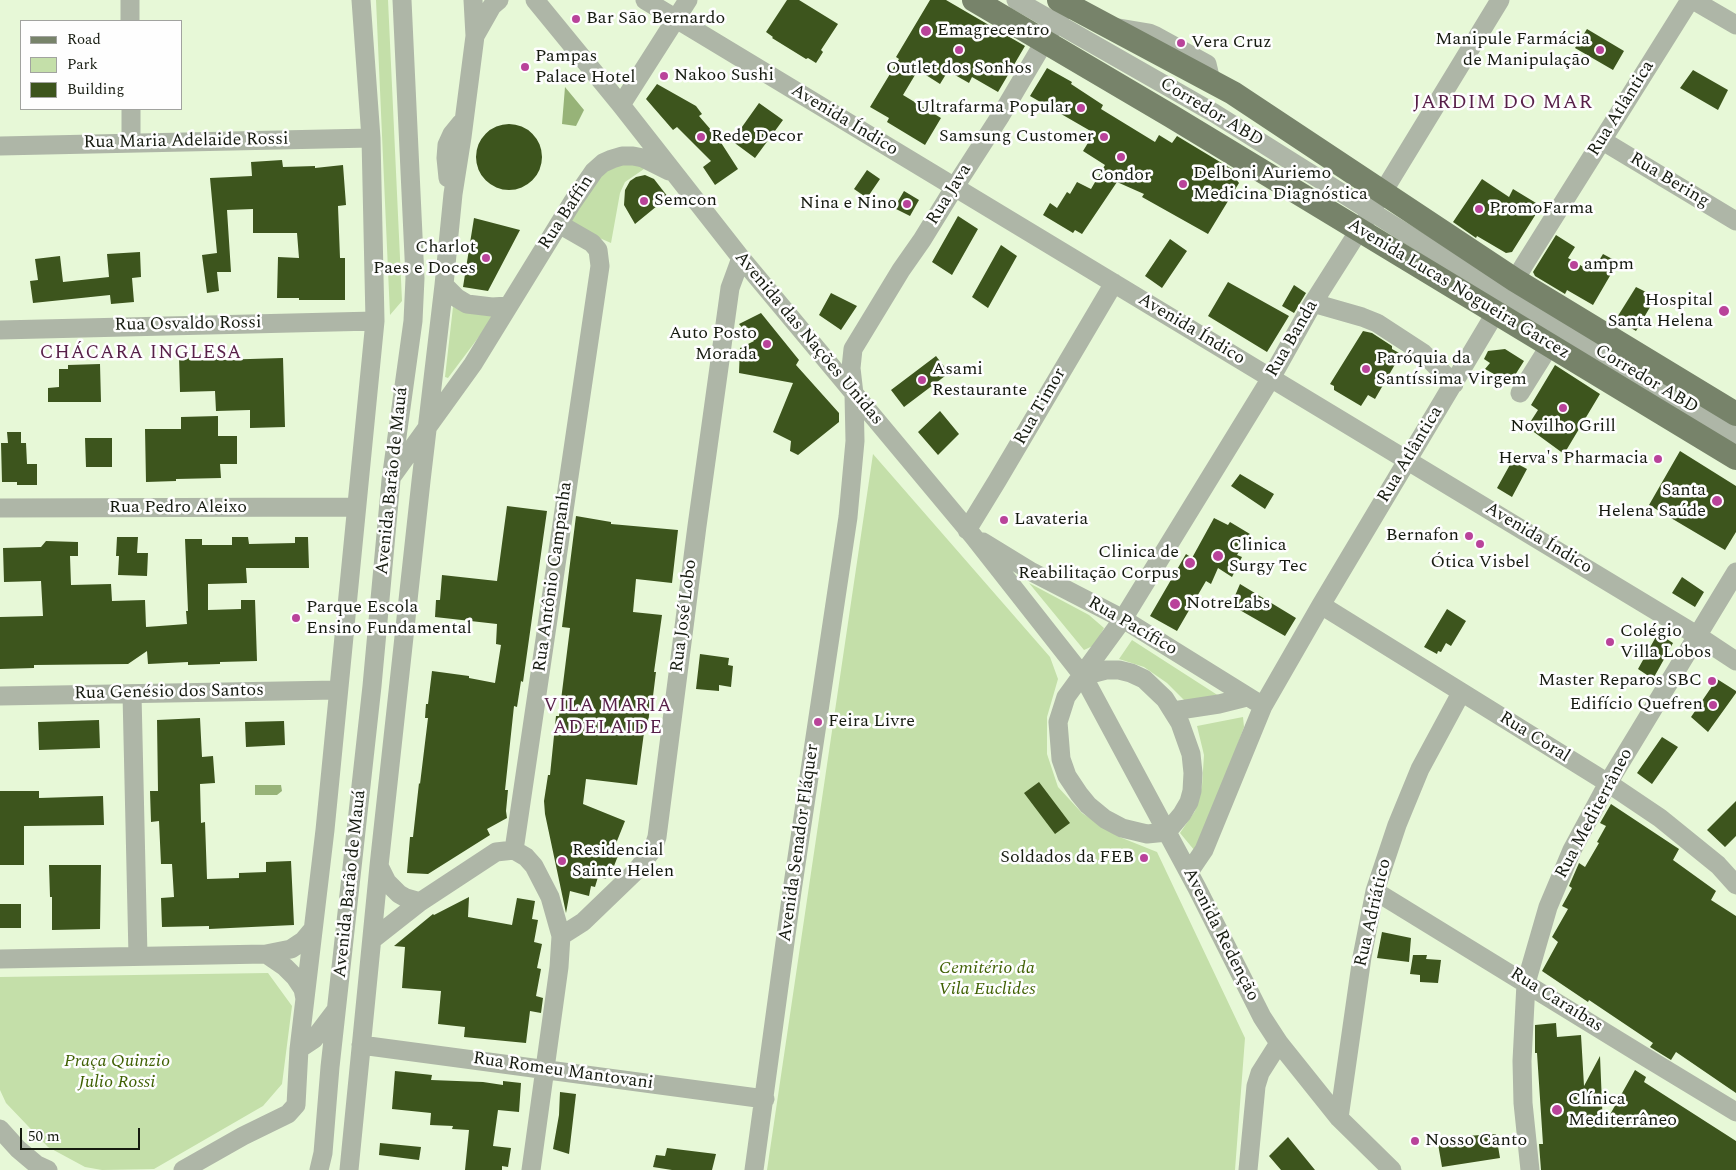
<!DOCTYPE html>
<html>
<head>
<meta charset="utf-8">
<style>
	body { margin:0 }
	#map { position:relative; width:1736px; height:1170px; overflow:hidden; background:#e7f8d7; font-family:Spectral,serif }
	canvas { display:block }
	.legend { position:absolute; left:20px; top:20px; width:162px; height:90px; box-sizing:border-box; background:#fefefe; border:1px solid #a1a39f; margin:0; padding:6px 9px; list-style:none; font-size:15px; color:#161b10 }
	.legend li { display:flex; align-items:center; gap:10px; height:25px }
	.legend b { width:25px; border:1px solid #a1a39f }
	.scale { position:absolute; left:20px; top:1128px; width:120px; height:22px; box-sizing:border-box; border:2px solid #161b10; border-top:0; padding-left:6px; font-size:15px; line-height:18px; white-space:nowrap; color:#161b10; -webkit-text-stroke:4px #fefefe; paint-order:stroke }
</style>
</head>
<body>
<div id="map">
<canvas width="1736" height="1170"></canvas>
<ul class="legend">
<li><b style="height:6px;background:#77836a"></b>Road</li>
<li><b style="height:14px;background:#c4dfa9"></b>Park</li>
<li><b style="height:14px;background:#3d551d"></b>Building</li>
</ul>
<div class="scale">50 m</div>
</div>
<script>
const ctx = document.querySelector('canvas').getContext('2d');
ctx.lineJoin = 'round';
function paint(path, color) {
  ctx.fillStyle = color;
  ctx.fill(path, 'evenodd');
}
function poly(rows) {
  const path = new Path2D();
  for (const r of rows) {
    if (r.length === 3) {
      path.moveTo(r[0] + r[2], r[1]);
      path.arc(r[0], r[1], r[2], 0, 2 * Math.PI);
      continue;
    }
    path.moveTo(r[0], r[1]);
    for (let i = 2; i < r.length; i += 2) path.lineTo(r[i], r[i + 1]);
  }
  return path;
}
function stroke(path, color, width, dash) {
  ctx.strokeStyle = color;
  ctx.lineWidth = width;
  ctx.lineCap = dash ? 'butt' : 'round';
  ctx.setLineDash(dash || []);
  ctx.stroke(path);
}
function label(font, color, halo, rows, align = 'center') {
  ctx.font = font + ' Spectral,serif';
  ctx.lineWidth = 5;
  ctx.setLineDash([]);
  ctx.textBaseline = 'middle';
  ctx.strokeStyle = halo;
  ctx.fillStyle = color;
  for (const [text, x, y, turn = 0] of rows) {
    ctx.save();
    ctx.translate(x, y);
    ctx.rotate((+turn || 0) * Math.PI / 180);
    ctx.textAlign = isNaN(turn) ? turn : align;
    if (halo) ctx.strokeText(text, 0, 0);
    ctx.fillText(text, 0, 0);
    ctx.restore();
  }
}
paint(poly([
	[376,0,388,0,402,301,390,315],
	[640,162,644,169,625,182,620,193,611,243,563,222,603,168],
	[453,307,496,314,448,378,445,377],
	[873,454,1050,657,1058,679,1047,717,1047,754,1058,787,1082,813,1117,836,1157,852,1245,1038,1235,1170,767,1170],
	[1029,583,1089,615,1104,628,1095,645,1084,650],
	[1132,640,1219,696,1186,702,1167,683,1144,667,1119,659],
	[1243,717,1244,727,1204,836,1195,851,1180,833,1195,811,1202,786,1204,755,1197,726],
	[268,973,292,1006,282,1084,263,1106,154,1169,102,1170,85,1167,48,1147,6,1103,0,1090,0,977]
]), '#c4dfa9');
paint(poly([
	[565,87,584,110,576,126,562,124],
	[255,785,281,785,282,791,277,795,255,795]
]), '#97b378');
paint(poly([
	[787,0,799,0,838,24,821,50,823,52,816,63,808,58,806,59,772,38,773,37,766,32],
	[930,0,946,0,1025,46,998,92,972,77,969,83,948,71,940,84,918,70,903,95,941,118,925,145,887,122,889,118,870,107,899,59,896,57],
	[1587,29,1624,51,1613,70,1575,48],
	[1047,68,1072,82,1071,84,1103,105,1101,109,1155,142,1159,135,1172,143,1177,136,1240,174,1236,179,1239,183,1208,234,1142,197,1144,194,1117,182,1082,234,1075,230,1073,233,1043,215,1050,203,1057,208,1067,192,1070,194,1077,182,1091,189,1105,165,1083,151,1094,133,1030,96],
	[1693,70,1728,90,1718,110,1680,88],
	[657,84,696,106,702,114,699,116,718,138,738,169,715,185,703,167,711,161,677,127,673,130,646,99],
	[759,103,783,120,755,158,732,141],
	[509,157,33],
	[282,160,283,167,315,166,315,168,343,165,346,205,338,206,340,258,345,258,345,300,299,300,299,298,277,298,278,257,299,258,297,233,253,233,253,209,227,210,231,272,217,272,219,291,207,293,202,255,217,253,210,178,252,176,251,162],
	[867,170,880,179,867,198,854,189],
	[645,175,654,179,668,197,635,224,624,205,625,190,630,181,636,177],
	[1482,179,1509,197,1513,189,1541,206,1512,252,1506,253,1477,236,1476,238,1453,222],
	[904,191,919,200,910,216,894,208],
	[958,216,978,229,952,275,932,262],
	[474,218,520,230,488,291,463,287],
	[1556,235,1575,247,1568,258,1592,272,1603,254,1618,262,1593,305,1567,290,1565,294,1535,276,1533,272],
	[1170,239,1187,251,1162,288,1145,276],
	[1001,245,1017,256,988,308,972,297],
	[140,252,141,277,132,278,134,302,111,304,110,295,33,303,30,281,38,280,35,259,60,256,63,282,109,277,107,254],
	[1228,282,1289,316,1267,352,1208,316],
	[1294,285,1306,293,1294,313,1282,306],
	[1636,287,1656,297,1636,331,1616,319],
	[831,293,857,306,841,330,819,315],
	[761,313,799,360,796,365,839,413,839,422,798,455,790,451,791,441,773,432,793,383,739,373,740,348,754,341,739,324],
	[1363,331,1372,333,1392,346,1392,349,1401,354,1375,399,1368,395,1361,406,1334,390,1334,386,1330,384],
	[1505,349,1524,361,1510,383,1485,369,1490,363,1484,359,1488,351],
	[217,356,217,360,283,358,285,427,250,428,250,410,216,411,215,391,180,392,179,357],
	[936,356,949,373,904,407,891,390],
	[100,364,101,402,48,402,48,388,59,387,59,369,68,369,68,365],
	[1555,365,1600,394,1564,454,1527,427,1538,410,1531,405],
	[940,411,959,434,938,455,918,432],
	[218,416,218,436,237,436,237,464,220,464,221,478,176,479,176,481,146,482,145,429,181,429,181,417],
	[7,432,21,432,21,443,26,443,27,464,37,464,37,485,17,485,17,482,2,482,1,443,8,443],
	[85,438,112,438,112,467,86,467],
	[1680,451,1736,486,1736,532,1725,550,1649,505],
	[1512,461,1527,469,1512,497,1497,488],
	[1240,474,1274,494,1265,509,1231,486],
	[507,506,547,511,523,682,521,681,517,707,514,706,505,790,508,790,506,811,507,818,487,829,490,835,428,874,407,873,410,837,413,837,419,783,420,784,428,718,425,718,426,704,428,704,432,671,469,676,469,678,495,683,501,645,496,644,497,624,435,617,436,600,440,600,442,575,497,581],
	[576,516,611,522,611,524,678,530,672,583,636,579,633,612,662,615,654,672,656,672,653,696,651,696,648,725,645,725,637,785,586,779,583,804,625,821,615,846,621,848,614,866,610,864,606,879,598,877,595,887,591,886,589,896,570,891,566,913,545,814,544,801,548,775,550,775,556,716,559,716,570,628,562,627],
	[1214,518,1228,525,1230,522,1250,534,1237,555,1242,557,1232,577,1218,568,1211,584,1206,581,1177,631,1150,616,1186,554,1192,558],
	[117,537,138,537,137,553,148,553,147,576,118,575,119,556,116,556],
	[232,537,248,537,249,544,295,543,295,537,308,537,309,568,246,568,247,583,208,584,208,610,241,609,241,600,255,600,257,661,220,662,220,664,188,665,188,662,148,664,147,651,128,664,34,665,34,668,0,669,0,617,43,616,41,581,4,582,3,548,41,547,46,541,78,542,78,556,70,556,71,585,111,584,112,601,145,600,146,627,187,624,186,611,188,611,185,539,202,539,202,545,232,545],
	[1682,577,1704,592,1695,607,1672,593],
	[1240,584,1296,618,1285,636,1231,605],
	[1447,609,1466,621,1451,646,1446,643,1441,652,1438,651,1437,654,1424,647],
	[1658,633,1673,643,1653,679,1638,669],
	[700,654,729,658,728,665,733,666,731,687,719,685,719,691,696,689],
	[1717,679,1736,691,1736,693,1708,732,1691,717],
	[200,718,202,757,213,756,215,783,200,784,201,823,205,822,207,879,239,878,239,873,266,872,266,862,291,861,294,925,209,929,209,926,162,927,161,898,174,897,172,864,161,864,159,821,151,822,150,791,158,791,157,720],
	[99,720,100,748,39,750,38,722],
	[284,721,285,745,246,747,245,722],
	[1662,737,1678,747,1652,784,1637,773],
	[1039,782,1070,823,1055,834,1024,793],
	[0,791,39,791,39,798,103,796,104,825,24,826,24,865,0,865],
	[1736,801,1736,836,1725,847,1707,830],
	[1611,804,1679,849,1673,860,1716,891,1711,900,1736,916,1736,1093,1676,1052,1671,1060,1650,1047,1653,1043,1589,1000,1588,1002,1542,971,1558,942,1552,937,1568,909,1562,906,1572,888,1569,886,1579,863,1585,867,1599,843,1597,842,1606,826,1600,823],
	[49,865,101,865,100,929,52,930,52,897,50,897],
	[469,897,468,917,512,925,517,898,535,901,532,919,538,920,534,942,542,944,537,968,541,969,536,996,543,998,541,1013,530,1011,526,1043,464,1037,465,1027,438,1024,441,991,402,988,405,947,394,946,433,914,434,915],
	[0,904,21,904,21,928,0,928],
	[1382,932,1411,938,1409,962,1377,958],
	[1413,955,1427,955,1426,959,1441,960,1438,983,1420,982,1420,975,1410,974],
	[1556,1023,1557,1037,1581,1035,1584,1086,1600,1056,1603,1127,1635,1070,1646,1077,1644,1082,1736,1141,1736,1170,1541,1170,1539,1144,1543,1144,1537,1053,1535,1053,1535,1025],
	[395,1071,432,1075,431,1080,483,1082,503,1085,503,1081,521,1083,519,1112,498,1110,493,1146,511,1148,508,1167,502,1166,502,1170,465,1170,469,1130,452,1129,453,1126,430,1125,431,1113,392,1109],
	[560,1092,576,1094,569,1154,553,1149,559,1115],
	[1496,1134,1500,1158,1442,1167,1437,1138],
	[1288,1137,1315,1170,1281,1170,1269,1156],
	[380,1143,421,1147,419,1160,379,1155],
	[667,1148,716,1154,712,1170,672,1170,653,1167,656,1155,665,1156]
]), '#3d551d');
stroke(poly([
	[130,0,130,21],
	[535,0,621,105,741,258,973,536,1083,676,1197,888,1262,1017,1279,1043,1339,1118,1392,1170],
	[645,0,1698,636,1736,661],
	[1016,0,1214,113,1506,296,1736,435],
	[1693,0,1736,25],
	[1119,28,1149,33,1156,36,1207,64,1211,81],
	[475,36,492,6,499,0],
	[621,105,688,0],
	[131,109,131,143],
	[1603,141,1736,221],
	[0,146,371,138],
	[448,178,446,158,447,145,452,134,461,123],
	[444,285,457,298,467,304,492,307,508,306],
	[1313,303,1362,317,1377,323,1423,353,1454,384],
	[0,330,375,321],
	[1520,393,1550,345],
	[393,475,473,364,572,203,594,171,603,163,612,159,622,156,633,156,643,158,669,171],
	[0,508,356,507],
	[967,530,997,481,1114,283],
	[983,542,1032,572,1123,619,1263,706],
	[1321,605,1608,783,1660,818,1718,865,1736,885],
	[1083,676,1106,670,1119,670,1131,673,1144,679,1165,699,1180,723,1191,754,1193,773,1192,791,1189,802,1182,814,1167,832,1147,834,1122,828,1105,819,1088,805,1079,794,1067,776,1061,759,1058,722,1066,697,1123,619,1271,378,1313,303,1372,210,1500,0],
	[132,694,138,956],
	[0,696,337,690],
	[1173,711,1219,704,1247,697],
	[514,850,600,266,598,250,592,243,559,224],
	[379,866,387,882,399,894,406,898,420,902],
	[1189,872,1204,850,1263,706,1321,605,1524,265,1690,0],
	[1375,891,1642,1055,1736,1112],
	[561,936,583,922,637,870,653,849,657,837,697,526,730,288,741,258],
	[373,939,420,902,496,852,514,850,526,857,534,866,550,897,561,936,559,967,531,1170],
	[266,954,285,967,295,977,303,989,305,999],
	[0,959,266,954,291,949,303,941,313,929],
	[361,1045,765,1099],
	[299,1049,314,1039,336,1010],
	[1339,1118,1362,957,1375,891,1397,825,1420,769,1461,693],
	[0,1129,18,1149,37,1165,48,1170],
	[183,1170,243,1136,288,1114,296,1105,299,1049,325,830,375,321,371,138,361,0],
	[319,1170,323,1153,330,1067,372,686,391,480,413,321,415,278,402,0],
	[349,1170,379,866,421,481,444,285,453,194,462,137,475,36,473,0],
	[754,1170,792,891,848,517,855,441,854,394,851,368,853,349,901,270,922,240,954,188,1001,115,1069,0],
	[1248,1170,1256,1086,1260,1073,1279,1043],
	[1530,1170,1523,1103,1522,1061,1526,983,1548,907,1572,850,1608,783,1736,572]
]), '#aeb6a7', 19);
stroke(poly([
	[974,0,1171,116,1736,458],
	[1059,0,1233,93,1515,280,1736,414]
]), '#77836a', 24);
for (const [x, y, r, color] of [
	[576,19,5,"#b9439a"],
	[926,31,6,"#b9439a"],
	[1181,43,5,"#b9439a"],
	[959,50,5,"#b9439a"],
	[1600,50,5,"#b9439a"],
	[525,67,5,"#b9439a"],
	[664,76,5,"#b9439a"],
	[1081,108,5,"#b9439a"],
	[701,137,5,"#b9439a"],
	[1104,137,5,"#b9439a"],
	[1121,157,5,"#b9439a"],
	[1183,184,5,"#b9439a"],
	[644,201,5,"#b9439a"],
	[907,204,5,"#b9439a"],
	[1479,209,5,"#b9439a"],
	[486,258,5,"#b9439a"],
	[1574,265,5,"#b9439a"],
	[1724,311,6,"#b9439a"],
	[767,344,5,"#b9439a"],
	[1366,369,5,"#b9439a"],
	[922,380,5,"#b9439a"],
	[1563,408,5,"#b9439a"],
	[1658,459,5,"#b9439a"],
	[1717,501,6,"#b9439a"],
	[1004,520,5,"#b9439a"],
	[1469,536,5,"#b9439a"],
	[1480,544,5,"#b9439a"],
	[1218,556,6,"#b9439a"],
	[1190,563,6,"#b9439a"],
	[1175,604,6,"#b9439a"],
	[296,618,5,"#b9439a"],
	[1610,642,5,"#b9439a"],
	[1712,681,5,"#b9439a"],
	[1713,705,5,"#b9439a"],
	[818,722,5,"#b9439a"],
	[1144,858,5,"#b9439a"],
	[562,861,5,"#b9439a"],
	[1557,1110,6,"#b9439a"],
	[1415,1141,5,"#b9439a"]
]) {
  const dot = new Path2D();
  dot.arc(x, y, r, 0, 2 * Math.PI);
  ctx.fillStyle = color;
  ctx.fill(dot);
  stroke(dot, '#fefefe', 2);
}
label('18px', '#161b10', '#fefefe', [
	["Bar São Bernardo",586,19],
	["Emagrecentro",937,31],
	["Manipule Farmácia",1590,40,"right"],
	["de Manipulação",1590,61,"right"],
	["Vera Cruz",1191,43],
	["Pampas",535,57],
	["Palace Hotel",535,78],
	["Outlet dos Sonhos",959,69,"center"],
	["Nakoo Sushi",674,76],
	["Ultrafarma Popular",1071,108,"right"],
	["Rede Decor",711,137],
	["Samsung Customer",1094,137,"right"],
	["Delboni Auriemo",1193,174],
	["Medicina Diagnóstica",1193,195],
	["Condor",1121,176,"center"],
	["Semcon",654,201],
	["Nina e Nino",897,204,"right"],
	["PromoFarma",1489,209],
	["Charlot",476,248,"right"],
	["Paes e Doces",476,269,"right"],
	["ampm",1584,265],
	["Hospital",1713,301,"right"],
	["Santa Helena",1713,322,"right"],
	["Auto Posto",757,334,"right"],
	["Morada",757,355,"right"],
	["Paróquia da",1376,359],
	["Santíssima Virgem",1376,380],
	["Asami",932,370],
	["Restaurante",932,391],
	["Novilho Grill",1563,427,"center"],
	["Herva's Pharmacia",1648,459,"right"],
	["Santa",1706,491,"right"],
	["Helena Saúde",1706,512,"right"],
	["Lavateria",1014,520],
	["Bernafon",1459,536,"right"],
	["Clinica",1229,546],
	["Surgy Tec",1229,567],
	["Clinica de",1179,553,"right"],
	["Reabilitação Corpus",1179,574,"right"],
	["Ótica Visbel",1480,563,"center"],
	["NotreLabs",1186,604],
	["Parque Escola",306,608],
	["Ensino Fundamental",306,629],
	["Colégio",1620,632],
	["Villa Lobos",1620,653],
	["Master Reparos SBC",1702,681,"right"],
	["Edifício Quefren",1703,705,"right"],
	["Feira Livre",828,722],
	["Residencial",572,851],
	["Sainte Helen",572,872],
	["Soldados da FEB",1134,858,"right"],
	["Clínica",1568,1100],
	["Mediterrâneo",1568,1121],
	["Nosso Canto",1425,1141]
], 'left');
label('18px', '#161b10', '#fefefe', [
	["Rua Atlântica",1622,109,-58],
	["Corredor ABD",1211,113,31],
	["Avenida Índico",844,121,31],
	["Rua Maria Adelaide Rossi",186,142,-1],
	["Rua Bering",1669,181,31],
	["Rua Java",950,195,-58],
	["Rua Baffin",567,213,-57],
	["Avenida Lucas Nogueira Garcez",1458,290,31],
	["Rua Osvaldo Rossi",188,325,-1],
	["Avenida Índico",1191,330,31],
	["Avenida das Nações Unidas",808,339,50],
	["Rua Banda",1293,339,-60],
	["Corredor ABD",1646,380,31],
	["Rua Timor",1041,407,-60],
	["Rua Atlântica",1411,455,-59],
	["Avenida Barão de Mauá",393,481,-84],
	["Rua Pedro Aleixo",178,508],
	["Avenida Índico",1538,539,31],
	["Rua Antônio Campanha",554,577,-82],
	["Rua José Lobo",685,616,-83],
	["Rua Pacífico",1132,627,30],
	["Rua Genésio dos Santos",169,693,-1],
	["Rua Coral",1534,738,32],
	["Rua Mediterrâneo",1595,814,-62],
	["Avenida Senador Fláquer",800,843,-82],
	["Avenida Barão de Mauá",351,884,-84],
	["Rua Adriático",1374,913,-77],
	["Avenida Redenção",1220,935,63],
	["Rua Caraíbas",1556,1001,32],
	["Rua Romeu Mantovani",563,1072,8]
]);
label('italic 18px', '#3f6003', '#fefefe', [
	["Cemitério da",987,969],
	["Vila Euclides",987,990],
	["Praça Quinzio",117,1062],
	["Julio Rossi",117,1083]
]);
ctx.letterSpacing = '1px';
label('19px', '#571f48', '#fefefe', [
	["CHÁCARA INGLESA",141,354],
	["VILA MARIA",608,707],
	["ADELAIDE",608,729]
]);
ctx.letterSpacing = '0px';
ctx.letterSpacing = '1px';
label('20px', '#571f48', '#fefefe', [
	["JARDIM DO MAR",1503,104]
]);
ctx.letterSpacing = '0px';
</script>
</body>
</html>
